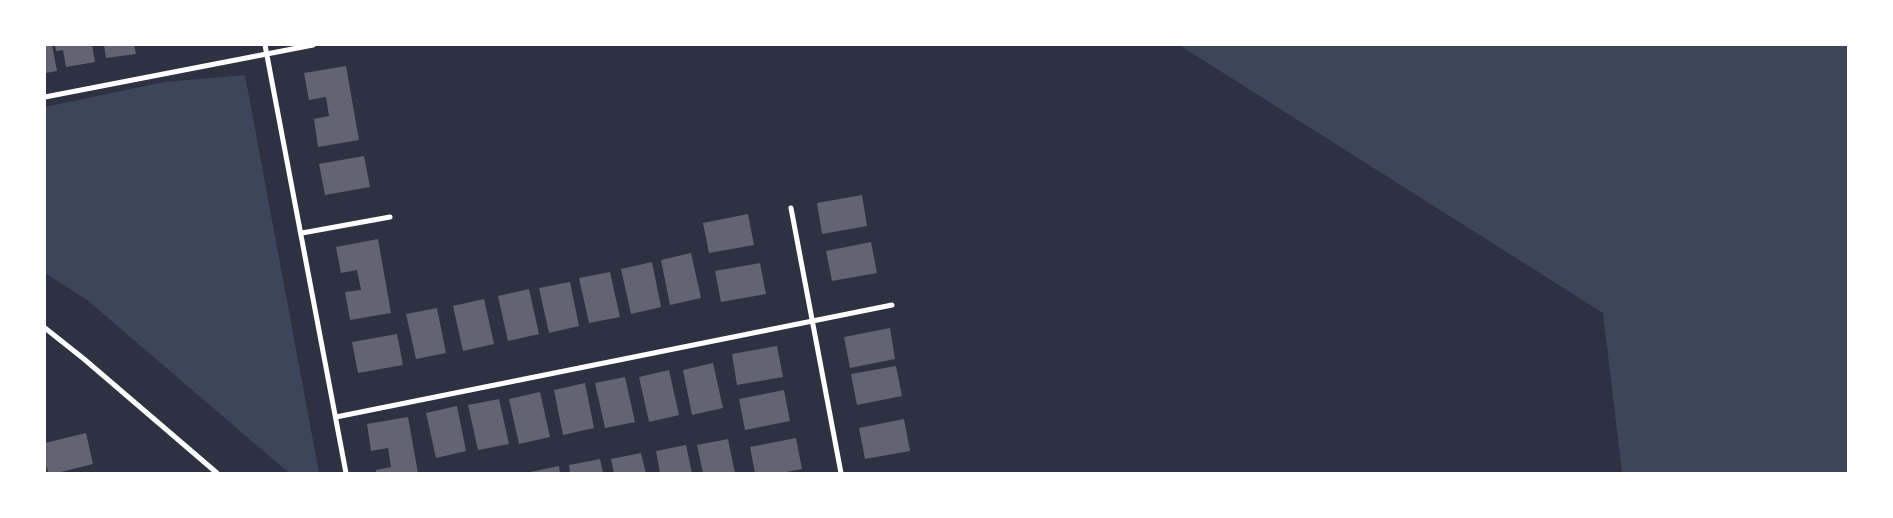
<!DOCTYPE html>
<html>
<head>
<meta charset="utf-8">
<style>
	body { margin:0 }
	#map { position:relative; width:1893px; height:518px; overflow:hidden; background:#2d3142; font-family:Ubuntu,sans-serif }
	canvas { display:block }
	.frame { position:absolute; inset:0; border:46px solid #fff; pointer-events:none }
</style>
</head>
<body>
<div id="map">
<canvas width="1893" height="518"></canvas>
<div class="frame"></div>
</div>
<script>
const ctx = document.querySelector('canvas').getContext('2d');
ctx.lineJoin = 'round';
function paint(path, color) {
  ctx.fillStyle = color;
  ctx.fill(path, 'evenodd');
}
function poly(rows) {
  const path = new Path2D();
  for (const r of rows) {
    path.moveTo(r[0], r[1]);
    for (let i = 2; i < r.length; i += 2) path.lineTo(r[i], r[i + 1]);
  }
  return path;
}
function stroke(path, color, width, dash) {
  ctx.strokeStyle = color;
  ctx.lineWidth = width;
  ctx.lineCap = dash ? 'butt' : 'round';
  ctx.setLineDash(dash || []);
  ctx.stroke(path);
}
paint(poly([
	[1179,45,1848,45,1848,473,1622,473,1603,313],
	[245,75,319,473,289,473,87,300,45,273,45,107,164,82]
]), '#3c4559');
paint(poly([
	[45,45,52,45,57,71,45,73],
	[55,45,92,45,95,62,66,67,63,50,56,51],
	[104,45,134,45,136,54,106,58],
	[346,66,359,140,318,147,314,119,329,116,326,97,309,100,304,73],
	[364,156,370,187,325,195,319,164],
	[862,195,867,226,822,234,817,203],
	[748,214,754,245,709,253,703,223],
	[378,239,391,313,350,320,345,292,361,290,357,270,341,273,336,247],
	[871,242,877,273,832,281,826,251],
	[691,253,701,298,670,305,661,260],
	[652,262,661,307,631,314,621,269],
	[760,263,766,294,721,302,715,271],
	[610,272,620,317,589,323,579,278],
	[570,282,579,326,549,333,539,288],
	[529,289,539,334,508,341,498,296],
	[484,299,494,344,463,351,453,306],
	[437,308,446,353,416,359,406,314],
	[890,328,895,359,850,368,844,337],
	[397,334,403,365,358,373,352,342],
	[777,346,783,377,737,385,732,354],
	[713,363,723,408,692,415,683,370],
	[896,366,902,396,857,405,851,374],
	[669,370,679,415,649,422,639,377],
	[625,377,635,422,605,428,595,383],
	[585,383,594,428,563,435,554,390],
	[784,390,790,421,745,430,739,399],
	[540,392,550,437,519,444,509,399],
	[499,399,509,444,478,450,468,405],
	[457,406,466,451,436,458,426,413],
	[408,417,418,473,376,473,376,470,391,467,388,448,371,451,367,424],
	[904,419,910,451,865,459,859,428],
	[86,433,93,464,57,473,48,473,45,460,45,443],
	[796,438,802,469,781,473,755,473,750,447],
	[728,439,735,473,703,473,697,445],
	[686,445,692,473,660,473,656,451],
	[641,453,646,473,614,473,611,459],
	[600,459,603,473,570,473,569,465],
	[559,466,560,473,530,473,530,472]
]), '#626471');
stroke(poly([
	[265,45,346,473],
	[45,97,313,45],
	[791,208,841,473],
	[302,233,390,217],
	[45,328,84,359,217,473],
	[336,417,892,305]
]), '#fff', 5);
</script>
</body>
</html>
